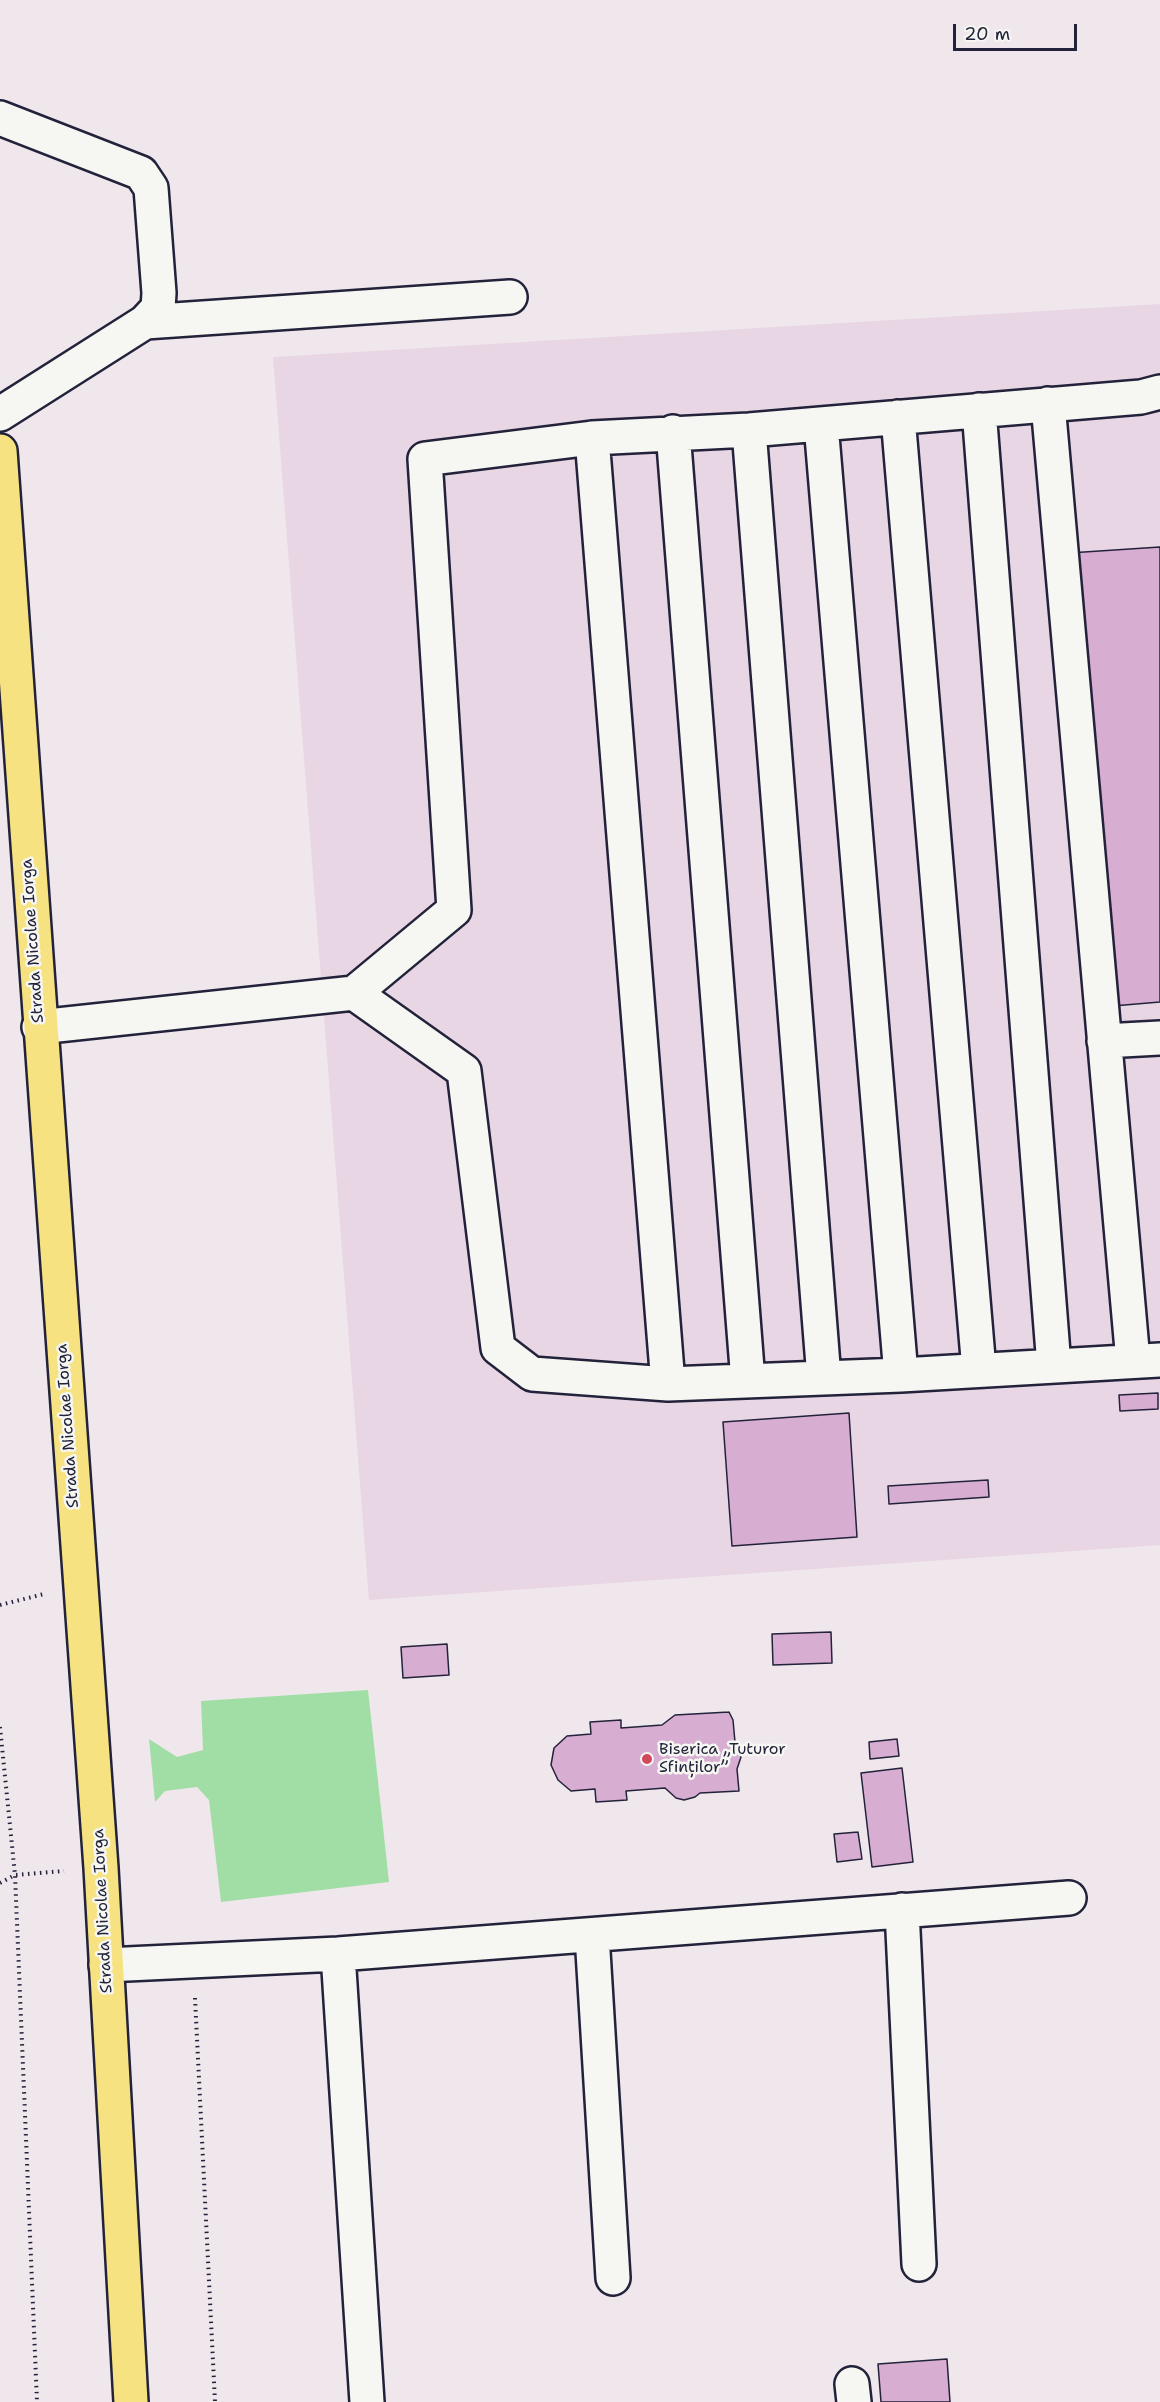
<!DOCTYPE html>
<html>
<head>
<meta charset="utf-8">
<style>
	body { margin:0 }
	#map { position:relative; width:1160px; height:2402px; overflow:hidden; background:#f0e7ec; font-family:"Shantell Sans",sans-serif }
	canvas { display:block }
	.scale { position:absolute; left:953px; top:24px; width:124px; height:27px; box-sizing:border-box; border:3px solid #22223b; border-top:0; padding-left:8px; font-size:18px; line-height:21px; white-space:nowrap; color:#22223b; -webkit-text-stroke:4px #f6f6f2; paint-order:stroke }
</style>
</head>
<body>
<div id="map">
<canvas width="1160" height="2402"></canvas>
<div class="scale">20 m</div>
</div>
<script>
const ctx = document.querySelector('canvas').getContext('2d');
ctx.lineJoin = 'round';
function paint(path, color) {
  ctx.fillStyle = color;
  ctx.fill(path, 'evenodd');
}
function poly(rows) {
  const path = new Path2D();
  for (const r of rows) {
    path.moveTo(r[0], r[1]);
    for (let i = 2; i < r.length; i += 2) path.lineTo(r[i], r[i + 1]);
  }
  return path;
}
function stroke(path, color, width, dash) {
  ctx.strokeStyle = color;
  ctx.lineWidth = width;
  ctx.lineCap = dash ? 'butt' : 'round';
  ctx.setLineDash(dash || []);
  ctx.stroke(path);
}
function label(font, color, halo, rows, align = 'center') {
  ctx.font = font + ' "Shantell Sans",sans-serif';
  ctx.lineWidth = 5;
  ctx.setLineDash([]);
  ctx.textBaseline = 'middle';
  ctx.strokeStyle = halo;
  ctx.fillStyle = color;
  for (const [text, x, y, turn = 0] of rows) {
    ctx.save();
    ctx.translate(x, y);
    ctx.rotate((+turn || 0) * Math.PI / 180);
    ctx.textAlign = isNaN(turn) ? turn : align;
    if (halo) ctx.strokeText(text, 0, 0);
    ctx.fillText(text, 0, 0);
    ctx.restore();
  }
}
paint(poly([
	[1160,304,1160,1545,369,1600,273,357]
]), '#e8d6e4');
paint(poly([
	[368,1690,389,1882,221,1902,209,1800,197,1787,165,1791,155,1802,149,1739,177,1757,203,1750,201,1701]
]), '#a1dea5');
const building = poly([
	[1160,547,1160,1002,1101,1007,1069,553,1160,547],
	[1158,1393,1158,1409,1120,1411,1119,1395,1158,1393],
	[849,1413,857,1537,732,1546,723,1422,849,1413],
	[988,1480,989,1497,889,1504,888,1486,988,1480],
	[831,1632,832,1663,773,1665,772,1634,831,1632],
	[447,1644,449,1675,403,1678,401,1647,447,1644],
	[729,1712,733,1720,735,1742,741,1757,737,1769,739,1791,700,1793,695,1797,684,1800,676,1798,665,1788,626,1791,627,1800,596,1802,595,1789,571,1791,558,1780,551,1765,554,1748,567,1736,591,1734,590,1722,621,1720,621,1728,662,1725,675,1715,729,1712],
	[897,1739,899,1756,870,1759,869,1742,897,1739],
	[902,1768,913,1862,872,1867,861,1773,902,1768],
	[858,1832,862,1859,837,1862,834,1834,858,1832],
	[947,2359,950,2402,881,2402,878,2364,947,2359]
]);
paint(building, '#d7add2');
stroke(building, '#22223b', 1.5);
const minor = poly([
	[0,118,141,173,151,188,159,293,158,308,145,322,0,414],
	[145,322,510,297],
	[1048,404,1133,1361],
	[979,410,1054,1366],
	[898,417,979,1370],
	[821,424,901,1375],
	[749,430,824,1378],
	[673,432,748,1381],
	[592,438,668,1384],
	[354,993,464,1071,498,1348,532,1374,668,1384,901,1375,1160,1360],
	[39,1027,354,993,454,910,425,459,592,438,749,430,1141,397,1160,392],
	[1104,1041,1160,1038],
	[902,1910,919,2264],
	[592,1935,613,2278],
	[338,1954,367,2402],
	[106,1965,338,1954,1069,1898],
	[852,2384,854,2402]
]);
const major = poly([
	[0,451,101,1868,131,2402]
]);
stroke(minor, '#22223b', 38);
stroke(major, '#22223b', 38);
stroke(poly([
	[0,1605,44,1594],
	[0,1727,15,1875,37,2402],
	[0,1883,15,1875,64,1871],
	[195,1998,215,2402]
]), '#22223b', 4, [1.5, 4.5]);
stroke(minor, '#f6f6f2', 33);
stroke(major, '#f7e281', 33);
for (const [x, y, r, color] of [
	[647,1759,6,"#d1495b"]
]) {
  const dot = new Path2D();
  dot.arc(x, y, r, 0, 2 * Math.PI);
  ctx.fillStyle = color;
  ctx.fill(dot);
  stroke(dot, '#f6f6f2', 2);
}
label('16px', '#22223b', '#f6f6f2', [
	["Strada Nicolae Iorga",33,941,-94],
	["Strada Nicolae Iorga",68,1426,-94],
	["Strada Nicolae Iorga",103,1911,-93]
]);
label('16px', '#22223b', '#f6f6f2', [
	["Biserica „Tuturor",659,1750],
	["Sfinților”",659,1768]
], 'left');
</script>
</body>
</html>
